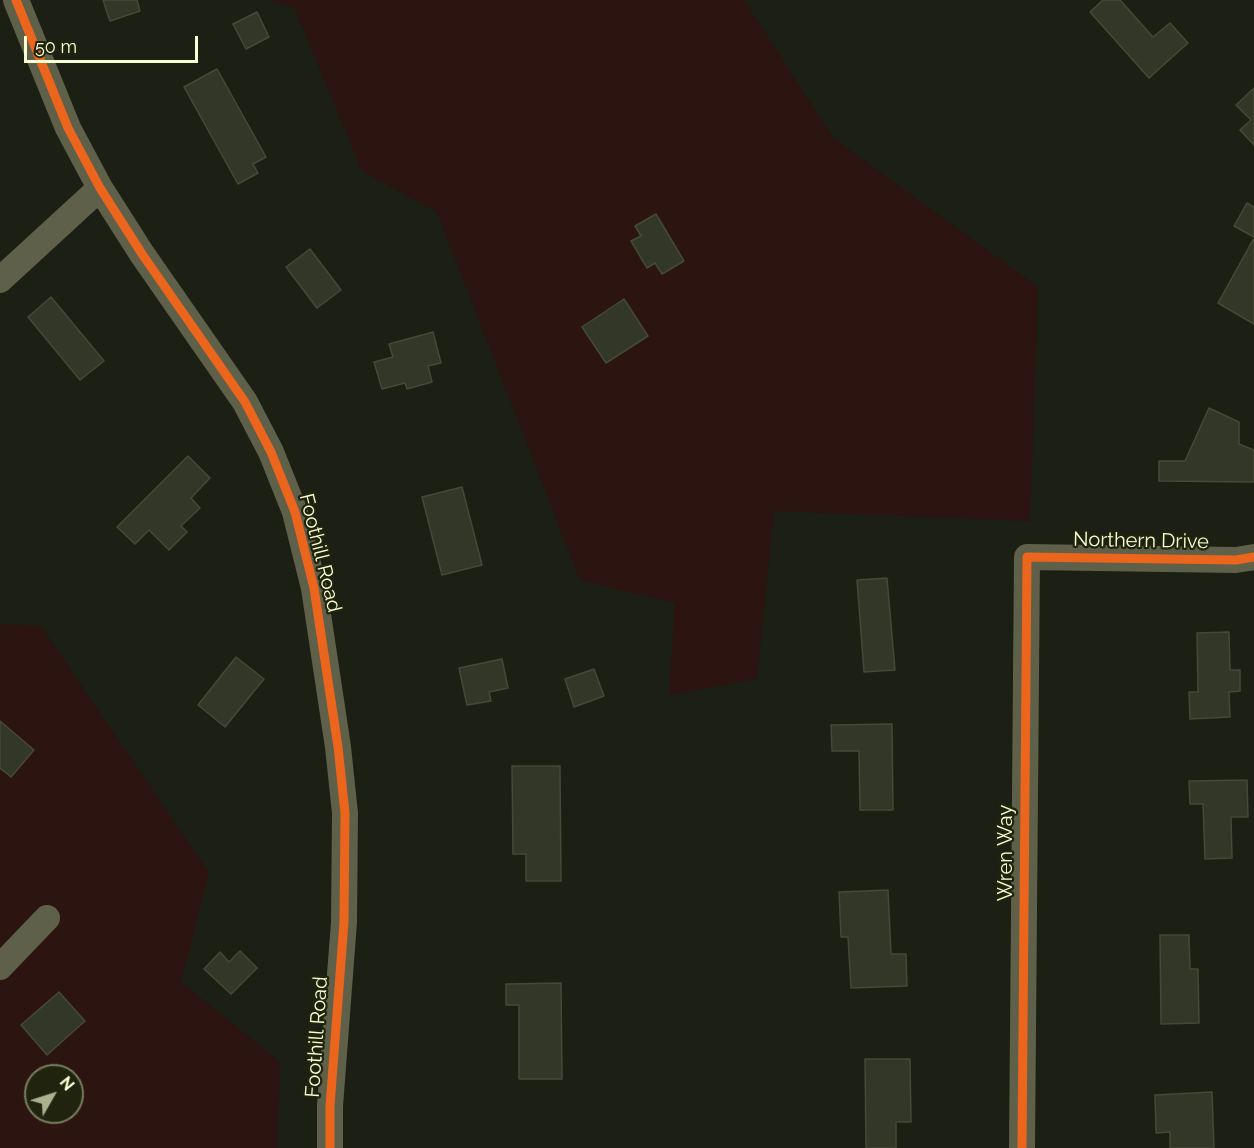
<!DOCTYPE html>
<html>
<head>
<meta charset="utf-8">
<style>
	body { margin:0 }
	#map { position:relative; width:1254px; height:1148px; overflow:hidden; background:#1c1f13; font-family:Raleway,sans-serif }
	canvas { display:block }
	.north { position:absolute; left:24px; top:1064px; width:60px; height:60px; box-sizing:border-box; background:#20240e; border:2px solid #767c5c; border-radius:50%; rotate:51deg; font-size:16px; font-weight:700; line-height:24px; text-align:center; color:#f8ffd2 }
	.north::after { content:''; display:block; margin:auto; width:21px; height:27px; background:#abb18f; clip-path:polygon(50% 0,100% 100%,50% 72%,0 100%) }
	.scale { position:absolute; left:24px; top:36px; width:174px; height:27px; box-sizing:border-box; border:3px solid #f8ffd2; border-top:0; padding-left:8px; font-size:18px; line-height:21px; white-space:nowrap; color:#f8ffd2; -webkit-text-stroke:4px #20240e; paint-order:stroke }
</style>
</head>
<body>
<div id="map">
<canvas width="1254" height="1148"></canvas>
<div class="north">N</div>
<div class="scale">50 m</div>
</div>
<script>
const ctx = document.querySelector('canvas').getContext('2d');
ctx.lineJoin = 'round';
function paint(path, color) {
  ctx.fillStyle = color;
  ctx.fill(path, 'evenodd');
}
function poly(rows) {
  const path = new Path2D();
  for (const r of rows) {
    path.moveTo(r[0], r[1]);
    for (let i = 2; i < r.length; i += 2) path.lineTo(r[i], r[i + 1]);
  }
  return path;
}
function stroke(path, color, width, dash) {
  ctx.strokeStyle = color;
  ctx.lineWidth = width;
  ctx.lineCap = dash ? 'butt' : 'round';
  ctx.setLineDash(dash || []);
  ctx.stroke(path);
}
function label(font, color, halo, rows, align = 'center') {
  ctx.font = font + ' Raleway,sans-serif';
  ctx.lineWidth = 4.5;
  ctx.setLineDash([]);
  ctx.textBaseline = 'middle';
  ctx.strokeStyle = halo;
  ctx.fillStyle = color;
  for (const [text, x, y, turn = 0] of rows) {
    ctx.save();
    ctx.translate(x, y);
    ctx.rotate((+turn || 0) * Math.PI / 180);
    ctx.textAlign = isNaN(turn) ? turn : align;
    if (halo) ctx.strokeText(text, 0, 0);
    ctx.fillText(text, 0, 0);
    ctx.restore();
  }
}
paint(poly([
	[267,0,744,0,833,138,1038,287,1030,521,774,511,757,679,669,695,675,603,580,580,437,212,362,171,294,7],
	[0,624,41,626,209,873,181,982,280,1062,277,1148,0,1148],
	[36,1076,72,1076,72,1112,36,1112]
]), '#2c1411');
const building = poly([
	[103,0,137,0,140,11,110,21,103,0],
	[1103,0,1120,0,1153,37,1170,23,1188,43,1149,78,1090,12,1103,0],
	[257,12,269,37,246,49,233,24,257,12],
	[217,69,266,157,253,164,258,173,238,184,184,87,217,69],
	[1254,88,1254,145,1240,130,1251,120,1236,105,1254,88],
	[1247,203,1254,207,1254,237,1234,226,1247,203],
	[656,214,684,261,662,274,655,263,647,268,631,241,641,236,635,226,656,214],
	[1254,238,1254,324,1218,303,1254,238],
	[310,249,341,290,317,308,286,267,310,249],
	[51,297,104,361,80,380,28,317,51,297],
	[624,299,648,336,606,363,582,327,624,299],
	[433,332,441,363,428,366,432,382,407,389,405,383,382,389,374,362,393,357,389,344,433,332],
	[1209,408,1239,422,1239,444,1254,450,1254,482,1159,481,1159,461,1185,461,1209,408],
	[188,456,210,478,191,498,200,508,181,526,187,532,169,550,149,530,135,544,117,527,188,456],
	[462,487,482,565,442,575,422,497,462,487],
	[887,578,895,670,864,672,857,580,887,578],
	[1229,632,1230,670,1240,670,1240,691,1229,692,1230,717,1190,719,1189,692,1198,692,1197,633,1229,632],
	[236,657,264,679,225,727,198,705,236,657],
	[502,659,508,688,489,692,491,701,467,705,459,668,502,659],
	[594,669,604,696,574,707,565,679,594,669],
	[0,721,34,750,11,777,0,768,0,721],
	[892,724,893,810,860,810,859,751,832,751,831,725,892,724],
	[512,766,560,766,561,881,526,881,526,854,513,854,512,766],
	[1247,780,1248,817,1231,817,1232,858,1205,859,1203,804,1190,804,1189,781,1247,780],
	[888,890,891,954,906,954,907,986,851,988,848,937,841,937,839,892,888,890],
	[1160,935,1189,935,1190,969,1198,969,1199,1023,1161,1024,1160,935],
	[240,951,257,968,231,994,204,969,220,952,229,962,240,951],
	[561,983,562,1079,519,1079,519,1005,506,1005,506,984,561,983],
	[59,992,85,1021,47,1055,21,1025,59,992],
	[865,1059,910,1059,911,1122,896,1122,896,1148,866,1148,865,1059],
	[1212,1092,1214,1148,1170,1148,1170,1132,1156,1133,1155,1095,1212,1092]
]);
paint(building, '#333728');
stroke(building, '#444a35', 1.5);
stroke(poly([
	[16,0,68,128,100,188,142,254,245,402,271,452,295,512,314,588,338,747,345,813,344,922,330,1106,330,1148],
	[0,280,100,188],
	[0,967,47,918],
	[1022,1148,1027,557,1236,560,1254,557]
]), '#5e6049', 26);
stroke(poly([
	[16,0,68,128,100,188,142,254,245,402,271,452,295,512,314,588,338,747,345,813,344,922,330,1106,330,1148],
	[1022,1148,1027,557,1236,560,1254,557]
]), '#eb651d', 9);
label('20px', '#f8ffd2', '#20240e', [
	["Northern Drive",1141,541,1],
	["Foothill Road",320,553,76],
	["Wren Way",1006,853,-90],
	["Foothill Road",317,1037,-86]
]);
</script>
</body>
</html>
